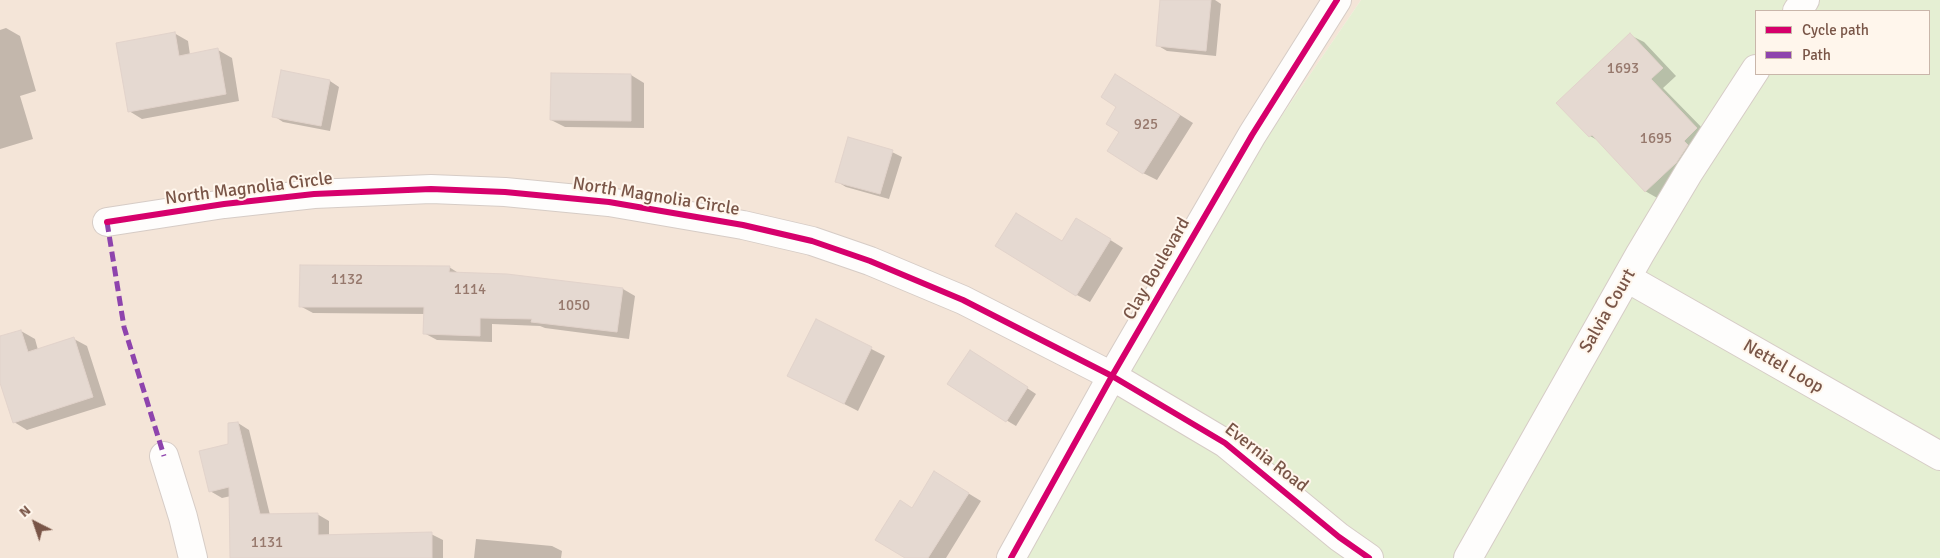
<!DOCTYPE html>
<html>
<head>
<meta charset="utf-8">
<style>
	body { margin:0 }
	#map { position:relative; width:1940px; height:558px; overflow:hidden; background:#f8f1ea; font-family:Signika,sans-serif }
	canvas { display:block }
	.legend { position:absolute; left:1755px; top:10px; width:175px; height:65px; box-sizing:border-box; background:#fff6ec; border:1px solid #c9b6aa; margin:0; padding:6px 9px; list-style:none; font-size:15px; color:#795547 }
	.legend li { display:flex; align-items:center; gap:10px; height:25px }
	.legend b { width:25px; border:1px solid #c9b6aa }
	.north { position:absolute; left:10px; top:498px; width:50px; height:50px; -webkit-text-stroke:4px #fff6ec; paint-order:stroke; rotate:319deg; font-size:14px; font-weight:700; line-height:20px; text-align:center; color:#795547 }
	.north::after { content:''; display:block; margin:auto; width:18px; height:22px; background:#795547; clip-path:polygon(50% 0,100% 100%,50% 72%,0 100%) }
</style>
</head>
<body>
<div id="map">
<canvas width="1940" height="558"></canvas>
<ul class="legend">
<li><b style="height:6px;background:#d6006c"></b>Cycle path</li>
<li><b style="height:6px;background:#8e44ad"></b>Path</li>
</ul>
<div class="north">N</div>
</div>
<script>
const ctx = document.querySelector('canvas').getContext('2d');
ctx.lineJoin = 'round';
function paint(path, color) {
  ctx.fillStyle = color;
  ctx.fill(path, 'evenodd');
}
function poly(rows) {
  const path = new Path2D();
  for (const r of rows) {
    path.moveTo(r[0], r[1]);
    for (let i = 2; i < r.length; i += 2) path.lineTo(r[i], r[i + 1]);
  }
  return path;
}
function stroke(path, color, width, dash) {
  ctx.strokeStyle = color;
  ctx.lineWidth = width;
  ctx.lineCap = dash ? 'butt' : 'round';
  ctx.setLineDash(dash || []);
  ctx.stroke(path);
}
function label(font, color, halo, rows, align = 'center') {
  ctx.font = font + ' Signika,sans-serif';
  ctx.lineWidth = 4;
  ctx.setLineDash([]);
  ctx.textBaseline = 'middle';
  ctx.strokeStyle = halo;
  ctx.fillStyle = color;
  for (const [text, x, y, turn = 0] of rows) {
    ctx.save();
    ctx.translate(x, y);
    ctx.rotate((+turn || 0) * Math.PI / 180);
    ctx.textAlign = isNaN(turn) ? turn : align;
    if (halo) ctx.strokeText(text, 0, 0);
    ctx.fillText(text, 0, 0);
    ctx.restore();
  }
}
paint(poly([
	[0,0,1361,0,1211,219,1016,558,0,558]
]), '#f4e5d8');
paint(poly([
	[1361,0,1940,0,1940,558,1016,558,1211,219],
	[1756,11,1929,11,1929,74,1756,74]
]), '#e5efd3');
paint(poly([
	[1162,0,1215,0,1221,4,1216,56,1167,51,1157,45],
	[6,28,20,36,36,91,20,96,33,139,0,149,0,30],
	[174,33,188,41,190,55,218,50,232,58,239,101,142,119,129,111],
	[1630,35,1644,42,1676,76,1663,88,1710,136,1659,199,1645,191,1599,141,1590,136,1558,103],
	[631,75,644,83,644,128,565,127,551,120],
	[330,81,339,87,330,131,283,122,274,116],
	[1129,83,1193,123,1157,180,1143,173,1121,131,1118,107],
	[892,152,902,157,889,199,846,187,836,181],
	[1090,227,1123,248,1090,302,1077,295,1062,242],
	[449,267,460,274,507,275,623,289,635,296,629,339,545,328,540,326,492,324,492,342,437,340,424,333,425,314,313,313,300,306],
	[817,321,885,356,858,411,789,376],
	[21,331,35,339,38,350,74,339,87,346,106,405,27,430,14,422,0,379,0,338],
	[980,357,1036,394,1016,426,1006,420],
	[238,423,249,430,270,515,317,514,329,521,329,536,431,534,443,540,443,558,232,558,231,496,222,498,210,491],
	[948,481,981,501,946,558,907,558,912,509],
	[476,539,552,546,562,551,561,558,474,558]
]), '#0003');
const building = poly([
	[1160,0,1211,0,1206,51,1156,46,1160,0],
	[175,32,179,56,218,48,226,94,128,112,116,43,175,32],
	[1630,33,1663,68,1651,79,1697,128,1684,141,1688,145,1676,163,1645,192,1592,135,1589,137,1556,103,1630,33],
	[281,70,330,80,321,126,272,117,281,70],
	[551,73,631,74,631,121,550,120,551,73],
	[1115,74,1180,115,1143,174,1107,151,1119,132,1106,124,1116,107,1101,97,1115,74],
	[848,137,893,150,880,194,835,182,848,137],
	[1016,213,1062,241,1076,218,1111,239,1076,296,995,246,1016,213],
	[300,265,450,266,449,272,507,274,623,288,617,332,531,322,532,319,480,318,480,336,423,334,424,307,299,307,300,265],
	[816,319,872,347,844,404,787,376,816,319],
	[21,330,28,352,74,337,93,397,13,423,0,383,0,336,21,330],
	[970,350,1028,387,1006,422,947,384,970,350],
	[238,422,260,514,318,513,318,535,432,532,432,558,230,558,229,487,209,492,199,451,228,444,228,423,238,422],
	[934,471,969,493,928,558,905,558,875,540,900,500,912,508,934,471]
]);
paint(building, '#e5d9d1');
stroke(building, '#e2d3cb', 1);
const minor = poly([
	[1797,11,1805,0],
	[107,222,224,204,314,194,431,189,505,192,609,202,743,225,812,241,870,261,963,300,1112,376,1225,443,1339,537,1369,558],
	[1627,278,1940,456],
	[164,456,183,517,193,558],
	[1011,558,1112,376,1252,135,1337,0],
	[1468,558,1640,254,1689,172,1756,69]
]);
stroke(minor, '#d6ccc6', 30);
stroke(minor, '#fefdfc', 28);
stroke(poly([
	[107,222,124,327,164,456]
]), '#8e44ad', 5, [10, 5]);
stroke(poly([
	[107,222,224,204,314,194,431,189,505,192,609,202,743,225,812,241,870,261,963,300,1112,376,1225,443,1339,537,1369,558],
	[1011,558,1112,376,1252,135,1337,0]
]), '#d6006c', 6);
label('15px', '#96786c', null, [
	["1693",1623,69],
	["925",1146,125],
	["1695",1656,139],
	["1132",347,280],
	["1114",470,290],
	["1050",574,306],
	["1131",267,543]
]);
label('18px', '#795547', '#fff6ec', [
	["North Magnolia Circle",249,189,-7],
	["North Magnolia Circle",656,197,9],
	["Clay Boulevard",1157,269,-60],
	["Salvia Court",1608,311,-60],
	["Nettel Loop",1783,367,30],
	["Evernia Road",1266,458,38]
]);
</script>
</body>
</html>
